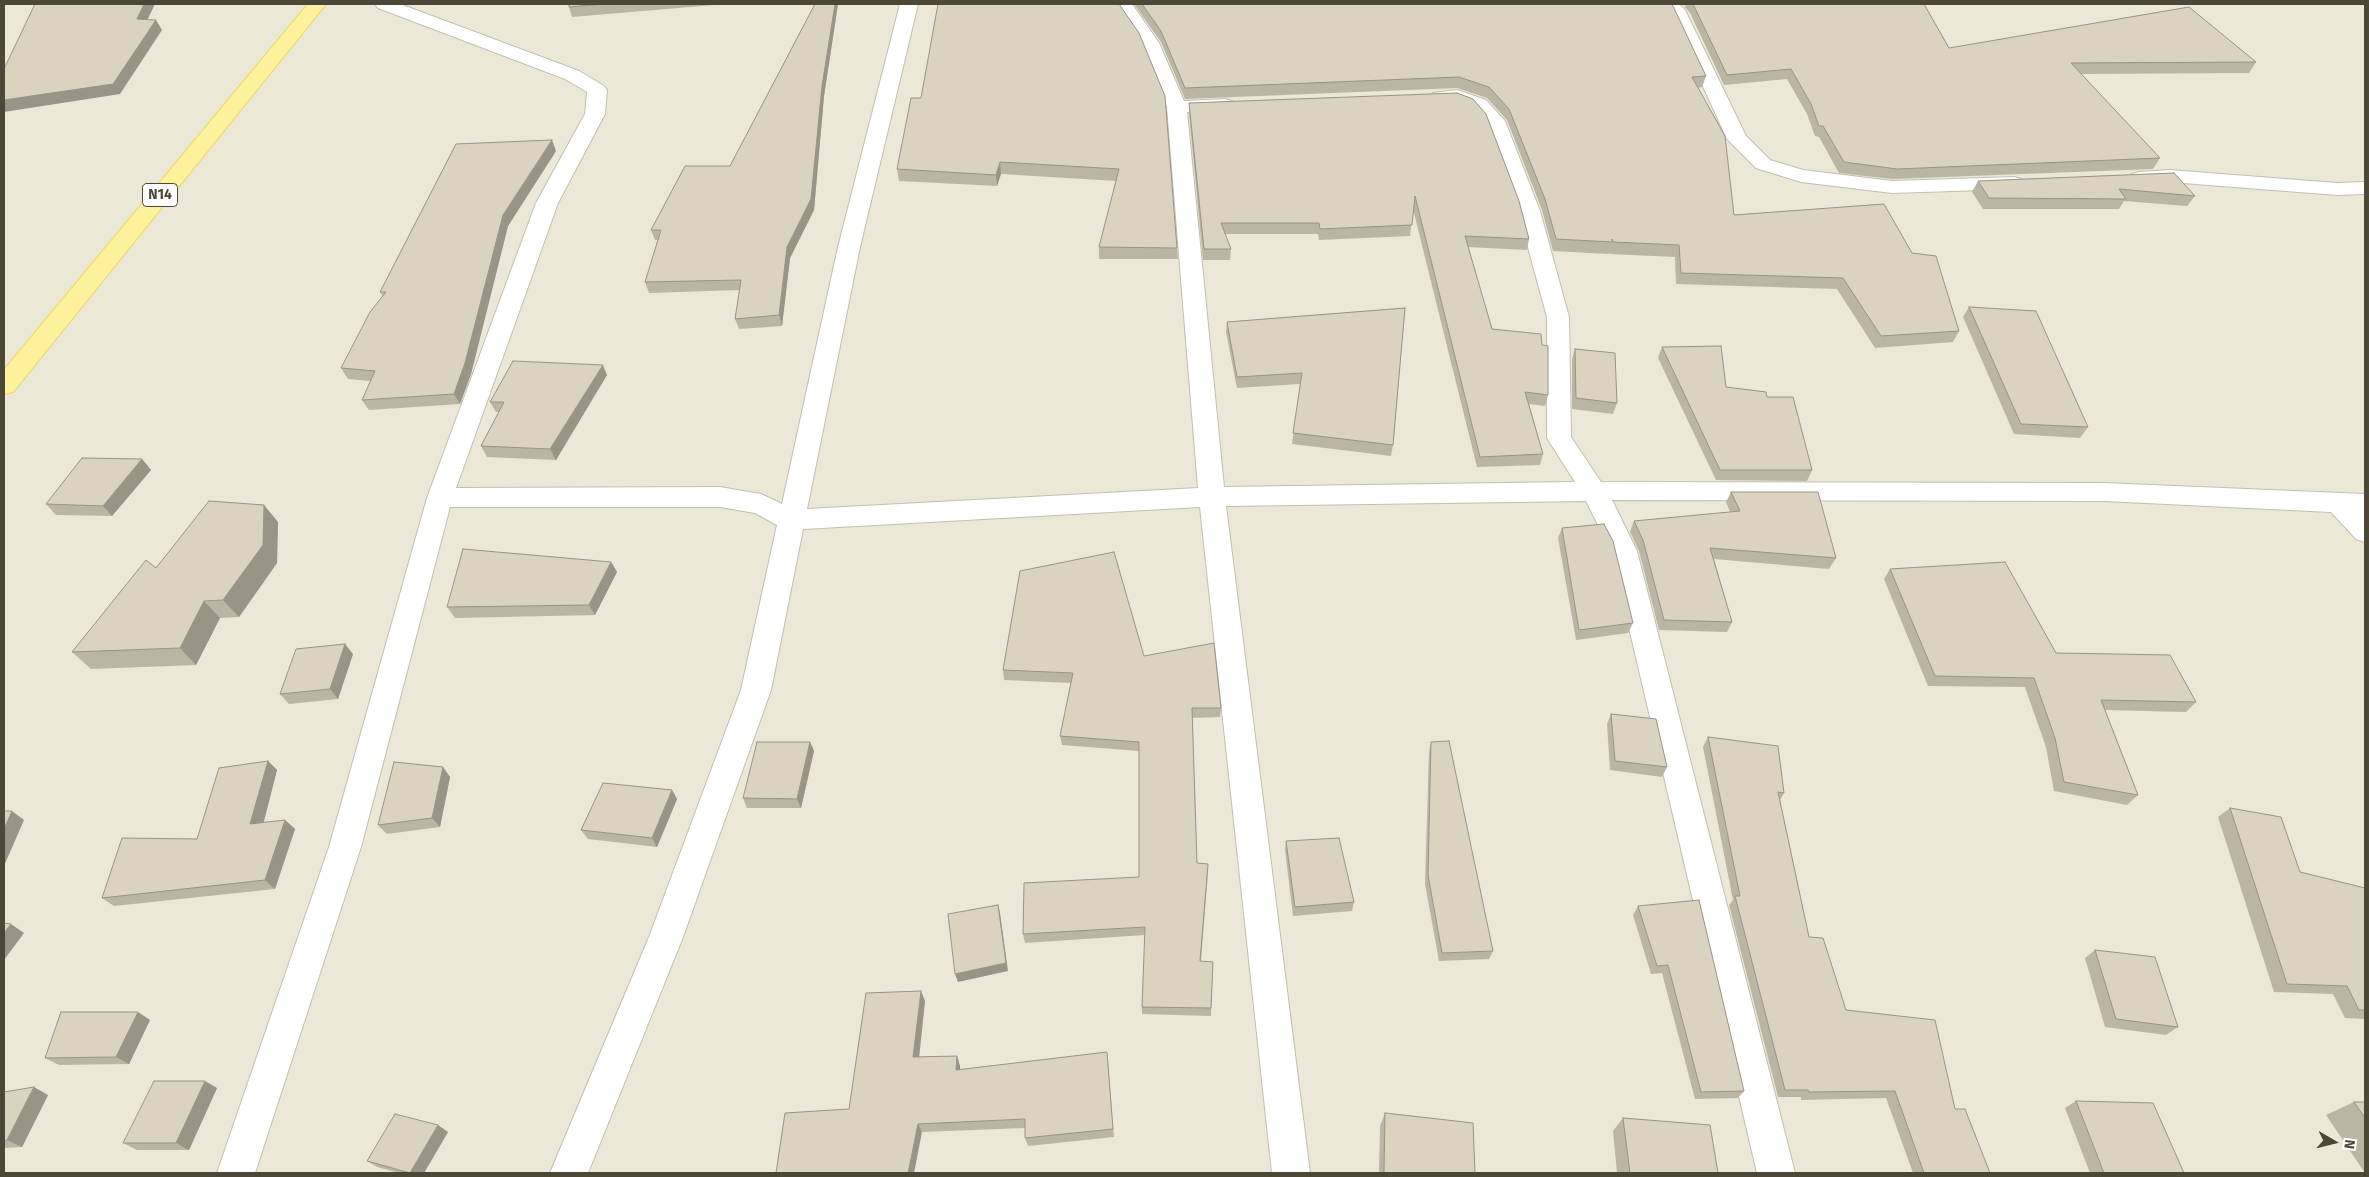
<!DOCTYPE html>
<html>
<head>
<meta charset="utf-8">
<style>
	body { margin:0 }
	#map { position:relative; width:2369px; height:1177px; overflow:hidden; background:#f7f5eb; font-family:"Fira Sans",sans-serif }
	canvas { display:block }
	.frame { position:absolute; inset:0; border:5px solid #4c4737; pointer-events:none }
	.north { position:absolute; left:2309px; top:1117px; width:50px; height:50px; -webkit-text-stroke:4px #fff; paint-order:stroke; rotate:98deg; font-size:14px; font-weight:700; line-height:20px; text-align:center; color:#4c4737 }
	.north::after { content:''; display:block; margin:auto; width:18px; height:22px; background:#4c4737; clip-path:polygon(50% 0,100% 100%,50% 72%,0 100%) }
</style>
</head>
<body>
<div id="map">
<canvas width="2369" height="1177"></canvas>
<div class="frame"></div>
<div class="north">N</div>
</div>
<script>
const ctx = document.querySelector('canvas').getContext('2d');
ctx.lineJoin = 'round';
function paint(path, color) {
  ctx.fillStyle = color;
  ctx.fill(path, 'evenodd');
}
function poly(rows) {
  const path = new Path2D();
  for (const r of rows) {
    path.moveTo(r[0], r[1]);
    for (let i = 2; i < r.length; i += 2) path.lineTo(r[i], r[i + 1]);
  }
  return path;
}
function stroke(path, color, width, dash) {
  ctx.strokeStyle = color;
  ctx.lineWidth = width;
  ctx.lineCap = dash ? 'butt' : 'round';
  ctx.setLineDash(dash || []);
  ctx.stroke(path);
}
function label(font, color, halo, rows, align = 'center') {
  ctx.font = font + ' "Fira Sans",sans-serif';
  ctx.lineWidth = 4.5;
  ctx.setLineDash([]);
  ctx.textBaseline = 'middle';
  ctx.strokeStyle = halo;
  ctx.fillStyle = color;
  for (const [text, x, y, turn = 0] of rows) {
    ctx.save();
    ctx.translate(x, y);
    ctx.rotate((+turn || 0) * Math.PI / 180);
    ctx.textAlign = isNaN(turn) ? turn : align;
    if (halo) ctx.strokeText(text, 0, 0);
    ctx.fillText(text, 0, 0);
    ctx.restore();
  }
}
paint(poly([
	[4,4,2365,4,2365,1173,4,1173]
]), '#ebe8d8');
const street = poly([
	[375,4,400,4,579,71,604,86,607,90,605,114,558,203,456,488,720,487,761,494,782,504,838,247,900,4,918,4,860,247,807,509,1198,488,1167,107,1141,43,1114,4,1132,4,1159,43,1184,101,1225,99,1232,101,1235,105,1232,109,1225,111,1187,112,1224,487,1575,482,1547,438,1547,317,1518,211,1486,123,1472,108,1455,102,1433,101,1430,97,1433,93,1457,90,1486,100,1505,121,1540,211,1569,317,1571,437,1601,482,2104,483,2365,494,2365,542,2356,539,2331,512,2104,501,1612,500,1637,551,1795,1173,1757,1173,1611,551,1586,501,1226,506,1310,1173,1272,1173,1200,507,803,529,771,690,683,937,588,1173,550,1173,649,937,741,690,777,525,755,513,720,507,450,507,361,847,255,1173,217,1173,329,847,427,498,536,203,585,114,587,92,565,79,378,8,375,4],
	[1661,4,1679,4,1685,10,1746,136,1770,160,1803,170,1892,181,2014,177,2021,179,2024,183,2021,187,2014,189,1892,193,1801,182,1756,168,1727,139,1671,16,1661,4],
	[2170,170,2337,183,2365,182,2365,194,2337,195,2170,182,2139,184,2132,182,2129,178,2132,174,2139,172,2170,170]
]);
const primary = poly([
	[308,4,326,4,13,392,4,394,4,370,308,4]
]);
stroke(street, '#c4bfac', 2);
stroke(primary, '#f0db5f', 2);
paint(street, '#fff');
paint(primary, '#fff29c');
paint(poly([
	[569,4,726,4,572,17,569,7],
	[815,4,838,4,824,96,814,210,790,258,782,326,739,329,735,319,740,290,649,293,645,282,658,240,655,240,651,230,730,166],
	[1119,4,1177,248,1178,259,1099,259,1099,247,1116,181,1001,174,997,186,899,181,897,169,921,98],
	[1134,4,1671,4,1706,76,1702,87,1697,88,1734,215,1912,253,1959,331,1953,342,1875,348,1837,289,1676,284,1675,257,1610,254,1609,252,1609,254,1553,251,1542,210,1507,120,1487,98,1457,88,1185,99,1161,42],
	[1686,4,1924,4,1949,48,2256,62,2249,73,2080,74,2160,158,2153,169,1892,179,1839,173,1819,137,1815,136,1807,114,1787,79,1724,85,1690,13,1685,7],
	[1189,103,1529,239,1527,250,1468,247,1492,329,1542,345,1548,395,1545,406,1529,404,1543,454,1540,465,1477,467,1413,209,1410,236,1319,240,1318,234,1225,234,1231,249,1230,260,1203,260,1189,114],
	[556,151,508,226,471,374,460,404,369,410,362,400,371,381,348,379,341,368,383,296,380,292],
	[2174,173,2195,196,2187,206,2124,201,2119,209,1983,209,1972,192,1978,181],
	[1969,307,2088,427,2080,438,2014,434,1963,317],
	[1405,308,1393,445,1391,456,1292,444,1300,384,1237,388,1226,332,1227,322],
	[1662,347,1726,387,1812,470,1807,481,1716,480,1658,358],
	[1575,349,1617,403,1613,414,1572,409,1572,359],
	[607,375,556,460,487,457,481,446,499,412,496,412,490,402],
	[142,459,151,470,112,516,56,515,46,504],
	[1731,492,1836,558,1829,569,1714,559,1732,622,1727,632,1659,630,1639,551,1630,532,1634,521,1730,512,1726,502],
	[278,522,277,563,239,617,220,618,196,665,91,669,72,652,156,568],
	[1562,528,1633,623,1628,633,1576,640,1558,538],
	[611,562,617,572,595,615,455,618,447,607],
	[1890,569,2056,653,2196,702,2186,712,2105,710,2138,795,2127,805,2054,791,2046,747,2025,687,1928,686,1884,579],
	[353,654,338,699,289,704,280,694],
	[1144,656,1221,708,1220,717,1192,718,1197,863,1208,873,1201,961,1213,962,1211,1016,1142,1014,1142,1007,1145,935,1025,943,1023,934,1139,877,1139,751,1062,745,1060,736,1071,683,1004,680,1003,670],
	[1611,714,1667,767,1662,777,1610,770,1607,724],
	[1708,737,1784,793,1780,800,1809,937,1846,1010,1955,1109,1990,1173,1913,1173,1886,1098,1801,1100,1801,1097,1778,1097,1729,905,1733,900,1703,747],
	[810,742,814,751,801,808,747,808,743,798],
	[1431,742,1493,951,1489,959,1439,961,1425,884,1429,752],
	[268,761,277,770,263,822,285,820,295,829,275,889,114,906,102,898,197,839],
	[443,767,450,777,440,827,387,834,378,825],
	[672,790,677,799,657,847,588,839,581,830],
	[2230,808,2300,872,2365,888,2365,1019,2345,1018,2333,994,2274,992,2218,817],
	[1286,841,1354,902,1352,911,1293,916,1285,850],
	[1638,906,1744,1091,1738,1098,1695,1099,1662,973,1651,974,1633,915],
	[2095,950,2178,1027,2166,1035,2105,1027,2085,958],
	[925,1001,919,1057,957,1056,960,1066,960,1070,1108,1062,1114,1137,1028,1146,1025,1138,1025,1128,922,1132,849,1109],
	[150,1020,129,1064,59,1065,45,1058],
	[217,1088,189,1150,137,1150,123,1143],
	[4,1092,48,1095,22,1147,4,1148],
	[2076,1101,2184,1173,2090,1173,2065,1108],
	[2354,1102,2365,1102,2365,1173,2326,1115],
	[1385,1113,1475,1173,1379,1173,1380,1126],
	[1623,1118,1718,1173,1617,1173,1613,1131],
	[448,1132,424,1173,399,1173,377,1167,367,1161]
]), '#bbb5a4');
paint(poly([
	[144,4,155,4,143,29,137,19],
	[835,4,838,4,824,96,814,210,790,258,782,326,779,315,787,247,822,86],
	[156,20,162,30,120,94,4,112,4,100],
	[552,140,556,151,508,226,471,374,460,404,454,394,503,215],
	[1000,162,1001,174,997,186,996,175],
	[603,365,607,375,556,460,550,449],
	[142,459,151,470,112,516,103,506],
	[264,505,278,522,277,563,239,617,223,600],
	[611,562,617,572,595,615,589,605],
	[204,601,220,618,196,665,180,648],
	[345,644,353,654,338,699,330,689],
	[810,742,814,751,801,808,797,799],
	[268,761,277,770,261,833,250,824],
	[443,767,450,777,440,827,432,818],
	[672,790,677,799,657,847,652,838],
	[12,811,24,820,4,866,4,829],
	[285,820,295,829,275,889,265,880],
	[998,905,1000,913,1008,971,958,982,955,974],
	[11,924,24,933,4,960,4,933],
	[921,991,925,1001,918,1067,913,1057],
	[138,1012,150,1020,129,1064,116,1057],
	[957,1056,960,1066,960,1079,956,1070],
	[205,1081,217,1088,189,1150,176,1143],
	[34,1087,48,1095,22,1147,7,1140],
	[918,1124,922,1132,914,1173,908,1173],
	[438,1125,448,1132,424,1173,410,1173]
]), '#999486');
const building = poly([
	[35,4,144,4,137,19,156,20,113,84,4,100,4,69,35,4],
	[569,4,604,4,569,7,569,4],
	[815,4,835,4,822,86,811,199,787,247,779,315,735,319,741,280,645,282,661,230,651,230,685,166,730,166,815,4],
	[938,4,1119,4,1139,33,1165,96,1177,248,1099,247,1119,169,1000,162,996,175,897,169,911,98,921,98,938,4],
	[1142,4,1671,4,1673,6,1706,76,1692,77,1725,136,1734,215,1884,204,1912,253,1936,256,1959,331,1881,336,1843,278,1681,273,1679,245,1613,242,1612,239,1612,242,1556,239,1545,199,1509,109,1489,87,1459,77,1185,88,1161,31,1142,4],
	[1693,4,1924,4,1949,48,2189,7,2256,62,2071,63,2160,158,1897,169,1844,162,1823,126,1819,126,1811,104,1791,69,1727,75,1693,4],
	[1457,93,1473,99,1486,114,1519,201,1529,239,1465,236,1492,329,1541,334,1542,345,1548,346,1548,395,1525,392,1543,454,1480,457,1415,196,1412,225,1320,229,1319,223,1221,223,1231,249,1204,249,1189,103,1457,93],
	[552,140,503,215,465,363,454,394,362,400,375,371,341,368,370,312,386,292,380,292,456,144,552,140],
	[2174,173,2195,196,2119,189,2126,199,1989,198,1978,181,2174,173],
	[1969,307,2036,311,2088,427,2021,424,1969,307],
	[1405,308,1393,445,1293,433,1302,373,1237,377,1227,322,1405,308],
	[1721,346,1726,387,1766,392,1767,397,1793,397,1812,470,1720,470,1662,347,1721,346],
	[1575,349,1615,353,1617,403,1576,398,1575,349],
	[513,361,603,365,550,449,481,446,504,402,490,402,513,361],
	[82,458,142,459,103,506,46,504,82,458],
	[1731,492,1818,492,1836,558,1710,548,1732,622,1664,620,1643,540,1634,521,1740,511,1731,492],
	[209,501,264,505,263,545,223,600,204,601,180,648,72,652,146,560,156,568,209,501],
	[1604,524,1613,541,1633,623,1579,630,1562,528,1604,524],
	[463,549,611,562,589,605,447,607,463,549],
	[1114,552,1144,656,1214,643,1221,708,1192,708,1197,863,1208,864,1200,961,1213,962,1211,1008,1142,1007,1145,927,1023,934,1024,883,1139,877,1139,742,1060,736,1073,673,1003,670,1020,571,1114,552],
	[2005,562,2056,653,2170,655,2196,702,2101,700,2138,795,2064,782,2055,738,2034,678,1935,676,1890,569,2005,562],
	[345,644,330,689,280,694,296,649,345,644],
	[1611,714,1656,719,1667,767,1615,761,1611,714],
	[1708,737,1778,746,1784,793,1778,792,1809,937,1823,938,1846,1010,1935,1020,1955,1109,1965,1109,1990,1173,1924,1173,1895,1091,1809,1092,1808,1090,1785,1090,1735,896,1740,896,1708,737],
	[1449,741,1493,951,1442,953,1428,875,1431,742,1449,741],
	[757,742,810,742,797,799,743,798,757,742],
	[268,761,250,824,285,820,265,880,102,898,122,838,197,839,219,768,268,761],
	[394,762,443,767,432,818,378,825,394,762],
	[603,783,672,790,652,838,581,830,603,783],
	[2230,808,2281,817,2300,872,2365,888,2365,1010,2359,1010,2347,986,2287,984,2230,808],
	[4,811,12,811,4,829,4,811],
	[1339,838,1354,902,1295,907,1286,841,1339,838],
	[1699,900,1744,1091,1701,1092,1668,965,1657,966,1638,906,1699,900],
	[998,905,1006,963,955,974,948,914,998,905],
	[4,923,11,924,4,933,4,923],
	[2095,950,2155,957,2178,1027,2116,1019,2095,950],
	[921,991,913,1057,957,1056,956,1070,1107,1052,1113,1129,1025,1138,1025,1119,918,1124,908,1173,776,1173,785,1113,849,1109,866,993,921,991],
	[61,1012,138,1012,116,1057,45,1058,61,1012],
	[154,1081,205,1081,176,1143,123,1143,154,1081],
	[34,1087,7,1140,4,1141,4,1092,34,1087],
	[2076,1101,2153,1103,2184,1173,2104,1173,2076,1101],
	[2354,1102,2365,1102,2365,1118,2354,1102],
	[1385,1113,1473,1123,1475,1173,1384,1173,1385,1113],
	[395,1114,438,1125,410,1173,367,1161,395,1114],
	[1623,1118,1710,1125,1718,1173,1630,1173,1623,1118]
]);
paint(building, '#dad3bf');
stroke(building, '#999486', 1);
for (const [x, y, w] of [
	[160,195,35]
]) {
  const box = new Path2D();
  box.roundRect(x - w / 2, y - 11.5, w, 23, 4);
  ctx.fillStyle = '#fff';
  ctx.fill(box);
  stroke(box, '#4c4737', 1);
}
label('bold 14px', '#4c4737', null, [
	["N14",160,195]
]);
</script>
</body>
</html>
